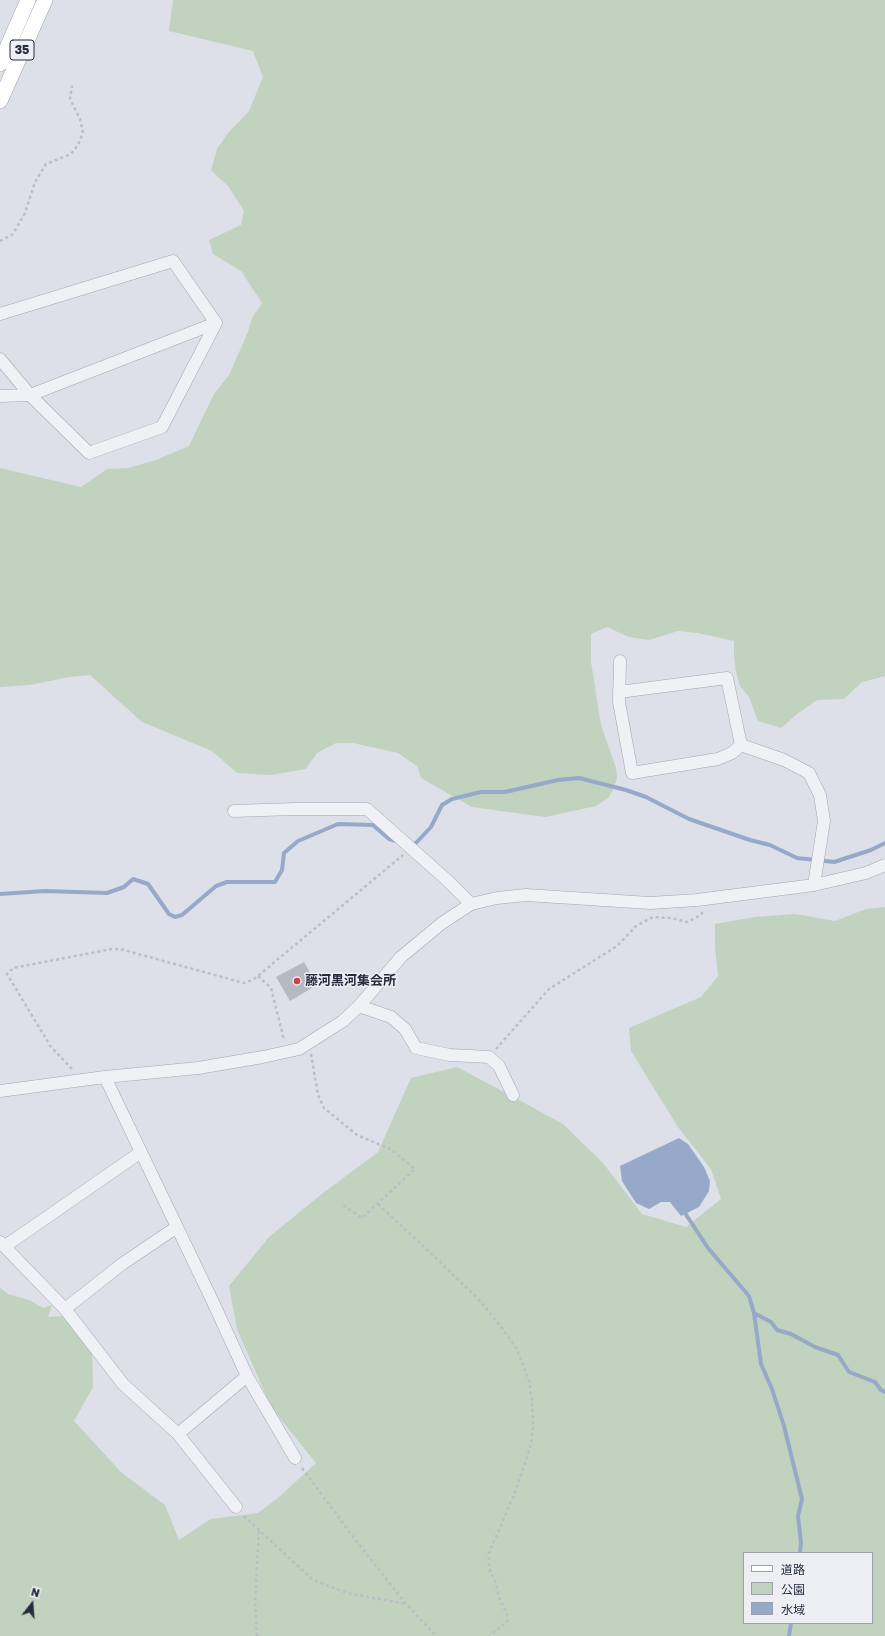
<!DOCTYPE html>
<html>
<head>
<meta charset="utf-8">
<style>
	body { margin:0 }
	#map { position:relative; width:885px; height:1636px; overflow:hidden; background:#dde0e8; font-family:"Golos Text","Noto Sans JP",sans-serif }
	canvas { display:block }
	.legend { position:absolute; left:743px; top:1552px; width:130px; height:72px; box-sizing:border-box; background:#edeff5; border:1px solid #9ea1ac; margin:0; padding:5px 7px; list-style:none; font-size:12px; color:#272c3e }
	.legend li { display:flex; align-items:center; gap:8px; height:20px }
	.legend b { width:20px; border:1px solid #9ea1ac }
	.north { position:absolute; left:12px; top:1584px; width:40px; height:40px; -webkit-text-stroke:3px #edeff5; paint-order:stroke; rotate:17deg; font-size:11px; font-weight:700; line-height:16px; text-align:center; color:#272c3e }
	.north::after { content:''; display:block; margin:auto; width:14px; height:18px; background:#272c3e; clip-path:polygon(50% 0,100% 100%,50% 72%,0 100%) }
</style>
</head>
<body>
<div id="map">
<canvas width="885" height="1636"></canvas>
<ul class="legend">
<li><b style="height:5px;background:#fff"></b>道路</li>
<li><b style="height:11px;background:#c1d2be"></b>公園</li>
<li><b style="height:11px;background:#97a9c9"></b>水域</li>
</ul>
<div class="north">N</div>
</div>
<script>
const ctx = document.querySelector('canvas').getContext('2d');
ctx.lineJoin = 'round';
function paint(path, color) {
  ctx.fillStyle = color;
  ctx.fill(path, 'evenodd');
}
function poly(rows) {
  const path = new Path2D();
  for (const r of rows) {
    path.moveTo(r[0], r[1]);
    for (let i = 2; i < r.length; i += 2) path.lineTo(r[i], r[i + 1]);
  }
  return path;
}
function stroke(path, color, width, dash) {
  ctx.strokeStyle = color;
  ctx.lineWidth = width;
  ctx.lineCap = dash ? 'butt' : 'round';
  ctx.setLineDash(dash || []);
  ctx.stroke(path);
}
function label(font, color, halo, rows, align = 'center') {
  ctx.font = font + ' "Golos Text","Noto Sans JP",sans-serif';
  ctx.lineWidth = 3;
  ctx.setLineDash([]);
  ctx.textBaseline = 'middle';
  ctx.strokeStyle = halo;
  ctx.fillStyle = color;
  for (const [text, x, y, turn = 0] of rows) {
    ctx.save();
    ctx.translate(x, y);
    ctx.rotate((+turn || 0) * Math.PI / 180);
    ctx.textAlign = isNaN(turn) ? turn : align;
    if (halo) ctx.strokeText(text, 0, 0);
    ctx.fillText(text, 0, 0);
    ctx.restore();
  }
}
paint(poly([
	[173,0,885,0,885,676,862,682,844,699,817,700,797,714,781,728,758,721,749,697,740,686,736,672,734,657,734,641,698,633,678,631,649,640,629,637,607,627,591,634,591,662,601,725,616,768,617,778,614,788,608,798,596,806,545,817,472,807,421,778,417,766,398,753,353,743,336,743,317,753,306,769,271,775,237,773,212,751,142,722,90,675,69,677,30,685,0,687,0,468,81,487,107,469,128,468,156,460,189,446,214,394,229,375,248,332,252,318,262,303,241,271,213,254,209,240,241,225,244,211,228,186,211,170,217,149,228,133,249,111,263,77,253,51,169,31],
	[885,907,885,1636,0,1636,0,1288,8,1294,29,1300,43,1308,52,1305,48,1317,65,1316,92,1353,93,1387,74,1421,122,1473,165,1505,179,1540,211,1519,258,1513,278,1498,316,1463,271,1407,237,1329,229,1286,269,1237,323,1193,378,1152,411,1078,457,1067,517,1099,563,1124,603,1163,642,1214,686,1227,721,1199,711,1169,678,1127,631,1051,629,1028,701,997,718,976,715,948,715,924,755,917,795,914,835,921,866,909],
	[744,1553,872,1553,872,1623,744,1623]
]), '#c1d2be');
paint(poly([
	[679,1138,688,1144,704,1167,710,1181,709,1191,699,1207,681,1216,670,1202,661,1202,649,1209,636,1203,622,1181,620,1166]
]), '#97a9c9');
stroke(poly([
	[411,843,415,844,431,827,442,805,452,799,481,792,505,792,558,780,579,778,626,790,646,797,689,819,750,840,770,845,797,858,834,862,871,850,885,843],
	[0,894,45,891,107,893,124,887,133,879,148,884,169,914,175,917,182,915,216,886,227,882,275,882,282,870,284,853,298,841,338,824,373,825,389,839,396,841],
	[683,1210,708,1248,749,1296,754,1313,771,1322,777,1330,791,1334,815,1347,838,1355,849,1372,875,1382,881,1390,885,1392],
	[754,1313,761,1364,772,1389,784,1426,802,1499,798,1516,801,1543,800,1553],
	[789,1636,791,1623]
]), '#97a9c9', 4);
paint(poly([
	[304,962,317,985,290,1001,276,977]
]), '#b5b9c4');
const minor = poly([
	[0,314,173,261,216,323,162,427,89,453,30,395,0,359],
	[0,396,30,395,216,323],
	[620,661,619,702,632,773,718,759,732,753,741,745,784,760,809,773,820,795,824,821,814,885],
	[619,692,727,678,741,745],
	[234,811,294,809,367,809,448,881,471,904],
	[359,1006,391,1017,405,1029,416,1048,450,1055,489,1057,499,1066,513,1095],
	[105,1077,212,1300,247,1376,295,1458],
	[0,1091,105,1077,198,1068,263,1057,299,1049,343,1021,359,1006,401,957,442,923,471,904,497,898,526,895,650,903,697,900,814,885,866,873,885,865],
	[0,1242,65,1309,123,1384,178,1434,236,1507],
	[4,1246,11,1242,141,1152],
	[65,1309,122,1264,177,1227],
	[178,1434,247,1376]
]);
const major = poly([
	[0,64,28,0],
	[0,101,45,0]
]);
stroke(minor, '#a3a6b2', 13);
stroke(major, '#9da3b3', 16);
stroke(poly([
	[0,241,13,234,25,213,35,182,46,164,71,154,78,145,83,133,80,119,70,99,72,86],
	[258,976,271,988,284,1040],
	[496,1049,549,989,617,946,636,926,653,917,671,918,687,922,701,915,703,911],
	[311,1054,318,1095,324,1108,357,1135,390,1149,415,1169,362,1218,343,1205],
	[72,1069,51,1047,7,974,13,968,112,949,120,949,244,983,253,980,403,855],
	[378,1204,439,1261,481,1302,502,1328,517,1349,529,1380,532,1400,533,1428,530,1448,516,1490,489,1553,489,1568,496,1583,499,1597,507,1614,507,1622,489,1636],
	[302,1468,351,1534,406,1604,436,1636],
	[244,1516,313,1580,347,1593,406,1604],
	[257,1636,255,1602,259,1530]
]), '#bcbec6', 2.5, [3, 3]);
stroke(minor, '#f0f1f6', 12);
stroke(major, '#fff', 15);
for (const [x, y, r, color] of [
	[297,981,4,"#d03f43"]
]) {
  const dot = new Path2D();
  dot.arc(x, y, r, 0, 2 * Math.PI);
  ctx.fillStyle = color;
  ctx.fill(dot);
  stroke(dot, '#edeff5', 1.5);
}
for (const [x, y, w] of [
	[22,50,24]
]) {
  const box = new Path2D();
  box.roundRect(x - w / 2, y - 10, w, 20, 3);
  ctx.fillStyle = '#edeff5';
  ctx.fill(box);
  stroke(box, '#272c3e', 1);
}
label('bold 12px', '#272c3e', null, [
	["35",22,50]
]);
label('bold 13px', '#272c3e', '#edeff5', [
	["藤河黒河集会所",305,981]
], 'left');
</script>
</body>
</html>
